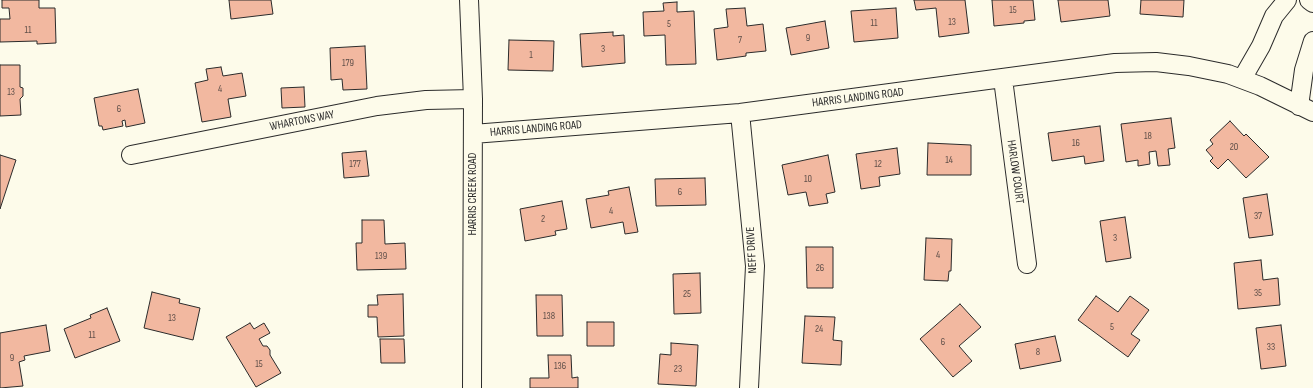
<!DOCTYPE html>
<html>
<head>
<meta charset="utf-8">
<style>
	body { margin:0 }
	canvas { display:block; background:#fdfbea }
</style>
</head>
<body>
<canvas width="1313" height="388"></canvas>
<script>
const ctx = document.querySelector('canvas').getContext('2d');
ctx.lineJoin = 'round';
function paint(path, color) {
  ctx.fillStyle = color;
  ctx.fill(path, 'evenodd');
}
function poly(rows) {
  const path = new Path2D();
  for (const r of rows) {
    path.moveTo(r[0], r[1]);
    for (let i = 2; i < r.length; i += 2) path.lineTo(r[i], r[i + 1]);
  }
  return path;
}
function stroke(path, color, width, dash) {
  ctx.strokeStyle = color;
  ctx.lineWidth = width;
  ctx.lineCap = dash ? 'butt' : 'round';
  ctx.setLineDash(dash || []);
  ctx.stroke(path);
}
function label(font, color, halo, rows, align = 'center') {
  ctx.font = font + ' "Sofia Sans Condensed",sans-serif';
  ctx.lineWidth = 3;
  ctx.setLineDash([]);
  ctx.textBaseline = 'middle';
  ctx.strokeStyle = halo;
  ctx.fillStyle = color;
  for (const [text, x, y, turn = 0] of rows) {
    ctx.save();
    ctx.translate(x, y);
    ctx.rotate((+turn || 0) * Math.PI / 180);
    ctx.textAlign = isNaN(turn) ? turn : align;
    if (halo) ctx.strokeText(text, 0, 0);
    ctx.fillText(text, 0, 0);
    ctx.restore();
  }
}
const building = poly([
	[2,0,39,0,39,8,55,8,56,43,37,44,37,41,0,42,0,19,10,19,9,8,2,8,2,0],
	[229,0,271,0,273,14,231,19,229,0],
	[914,0,965,0,969,33,939,37,936,8,916,10,914,0],
	[992,0,1033,0,1035,20,1024,21,1024,23,994,26,992,0],
	[1058,0,1108,0,1110,16,1061,22,1058,0],
	[1141,0,1184,0,1183,17,1140,14,1141,0],
	[677,2,677,12,694,11,696,64,666,65,665,35,644,36,643,12,664,11,663,3,677,2],
	[745,8,747,26,763,24,766,51,746,53,746,56,717,60,714,29,728,27,726,9,745,8],
	[896,8,898,38,854,42,851,11,896,8],
	[825,21,829,48,791,55,786,28,825,21],
	[613,32,613,36,624,35,625,63,582,67,580,34,613,32],
	[509,40,554,41,553,71,508,70,509,40],
	[365,46,367,89,343,90,342,79,331,80,330,48,365,46],
	[0,65,20,65,20,87,23,88,23,96,20,99,21,115,0,116,0,65],
	[221,67,223,76,242,73,246,96,228,99,231,117,202,122,195,83,208,80,206,69,221,67],
	[304,87,305,107,282,108,281,88,304,87],
	[138,89,145,123,126,127,125,120,122,121,123,126,103,130,102,126,99,126,94,98,138,89],
	[1171,118,1175,148,1168,149,1170,165,1158,166,1156,151,1149,152,1150,164,1138,166,1138,160,1126,162,1121,124,1171,118],
	[1230,121,1244,136,1246,134,1269,157,1246,178,1228,159,1218,169,1210,161,1213,158,1206,150,1213,144,1210,140,1230,121],
	[1100,126,1104,161,1085,164,1084,156,1052,161,1048,133,1100,126],
	[928,143,971,145,971,175,927,175,928,143],
	[897,148,900,174,879,177,880,186,861,189,856,154,897,148],
	[366,151,369,176,344,178,342,153,366,151],
	[0,155,16,160,0,209,0,155],
	[828,155,835,192,826,194,828,203,809,206,806,192,788,195,782,165,828,155],
	[705,178,706,205,656,206,655,179,705,178],
	[629,187,638,232,625,234,623,222,591,228,586,199,609,195,608,191,629,187],
	[1267,194,1273,235,1249,238,1243,198,1267,194],
	[562,201,567,229,555,231,556,235,525,241,520,209,562,201],
	[1125,217,1131,258,1106,262,1100,221,1125,217],
	[362,220,384,220,385,244,405,243,406,269,357,270,356,243,362,243,362,220],
	[926,238,952,239,951,271,949,271,948,281,924,280,926,238],
	[806,247,833,247,833,288,807,288,806,247],
	[1261,260,1263,280,1278,278,1280,305,1238,309,1234,263,1261,260],
	[700,273,701,313,674,314,673,274,700,273],
	[152,292,180,299,179,303,200,308,193,340,144,328,152,292],
	[403,294,404,336,378,337,377,317,368,317,368,305,378,305,377,295,403,294],
	[536,295,562,295,563,336,537,336,536,295],
	[1096,296,1118,312,1130,296,1149,310,1131,334,1140,340,1128,357,1078,320,1096,296],
	[960,304,981,327,959,346,972,361,953,377,920,339,960,304],
	[107,308,120,341,75,358,64,329,91,318,90,315,107,308],
	[805,316,835,317,833,340,842,341,841,365,802,363,805,316],
	[587,322,614,322,614,346,587,346,587,322],
	[250,323,254,329,264,323,270,333,259,339,263,346,267,346,270,350,270,355,281,373,256,387,226,337,250,323],
	[46,325,50,351,24,356,25,360,19,362,23,386,0,388,0,333,46,325],
	[1281,325,1286,366,1261,369,1256,328,1281,325],
	[1055,336,1061,361,1020,369,1015,344,1055,336],
	[380,339,404,339,405,363,381,363,380,339],
	[671,343,698,345,696,386,658,384,660,354,671,355,671,343],
	[548,355,571,355,572,378,578,377,578,388,530,388,530,378,549,378,548,355]
]);
paint(building, '#f2b8a0');
stroke(building, '#2b2b2b', 1);
const minor = poly([
	[469,0,473,99,472,388],
	[1309,0,1313,3],
	[1003,79,1027,264],
	[1242,79,1261,46,1274,16,1287,0],
	[1299,106,1304,70,1313,41],
	[740,113,755,266,749,388],
	[473,134,740,113,1115,63,1156,62,1189,66,1228,74,1260,86,1313,112],
	[131,155,377,106,426,100,473,99]
]);
stroke(minor, '#2b2b2b', 20);
stroke(minor, '#fdfbea', 18);
label('10px', '#5d4e48', null, [
	["15",1013,10],
	["13",952,22],
	["11",874,23],
	["5",669,24],
	["11",28,30],
	["9",808,38],
	["7",740,40],
	["3",603,49],
	["1",531,55],
	["179",348,63],
	["4",220,89],
	["13",11,92],
	["6",119,109],
	["18",1148,136],
	["16",1076,143],
	["20",1234,147],
	["14",949,160],
	["177",355,164],
	["12",878,164],
	["10",808,179],
	["6",680,192],
	["4",611,211],
	["37",1258,216],
	["2",543,219],
	["3",1115,238],
	["4",938,255],
	["139",381,256],
	["26",820,268],
	["35",1258,293],
	["25",687,294],
	["138",549,316],
	["13",172,318],
	["5",1112,327],
	["24",819,329],
	["11",92,335],
	["6",943,342],
	["33",1271,347],
	["8",1038,352],
	["9",12,358],
	["15",259,364],
	["136",560,366],
	["23",678,369]
]);
label('12px', '#2b2b2b', '#fdfbea', [
	["HARRIS LANDING ROAD",858,98,-7],
	["WHARTONS WAY",302,121,-11],
	["HARRIS LANDING ROAD",536,129,-5],
	["HARLOW COURT",1015,172,82],
	["HARRIS CREEK ROAD",473,194,-90],
	["NEFF DRIVE",752,250,-93]
]);
</script>
</body>
</html>
